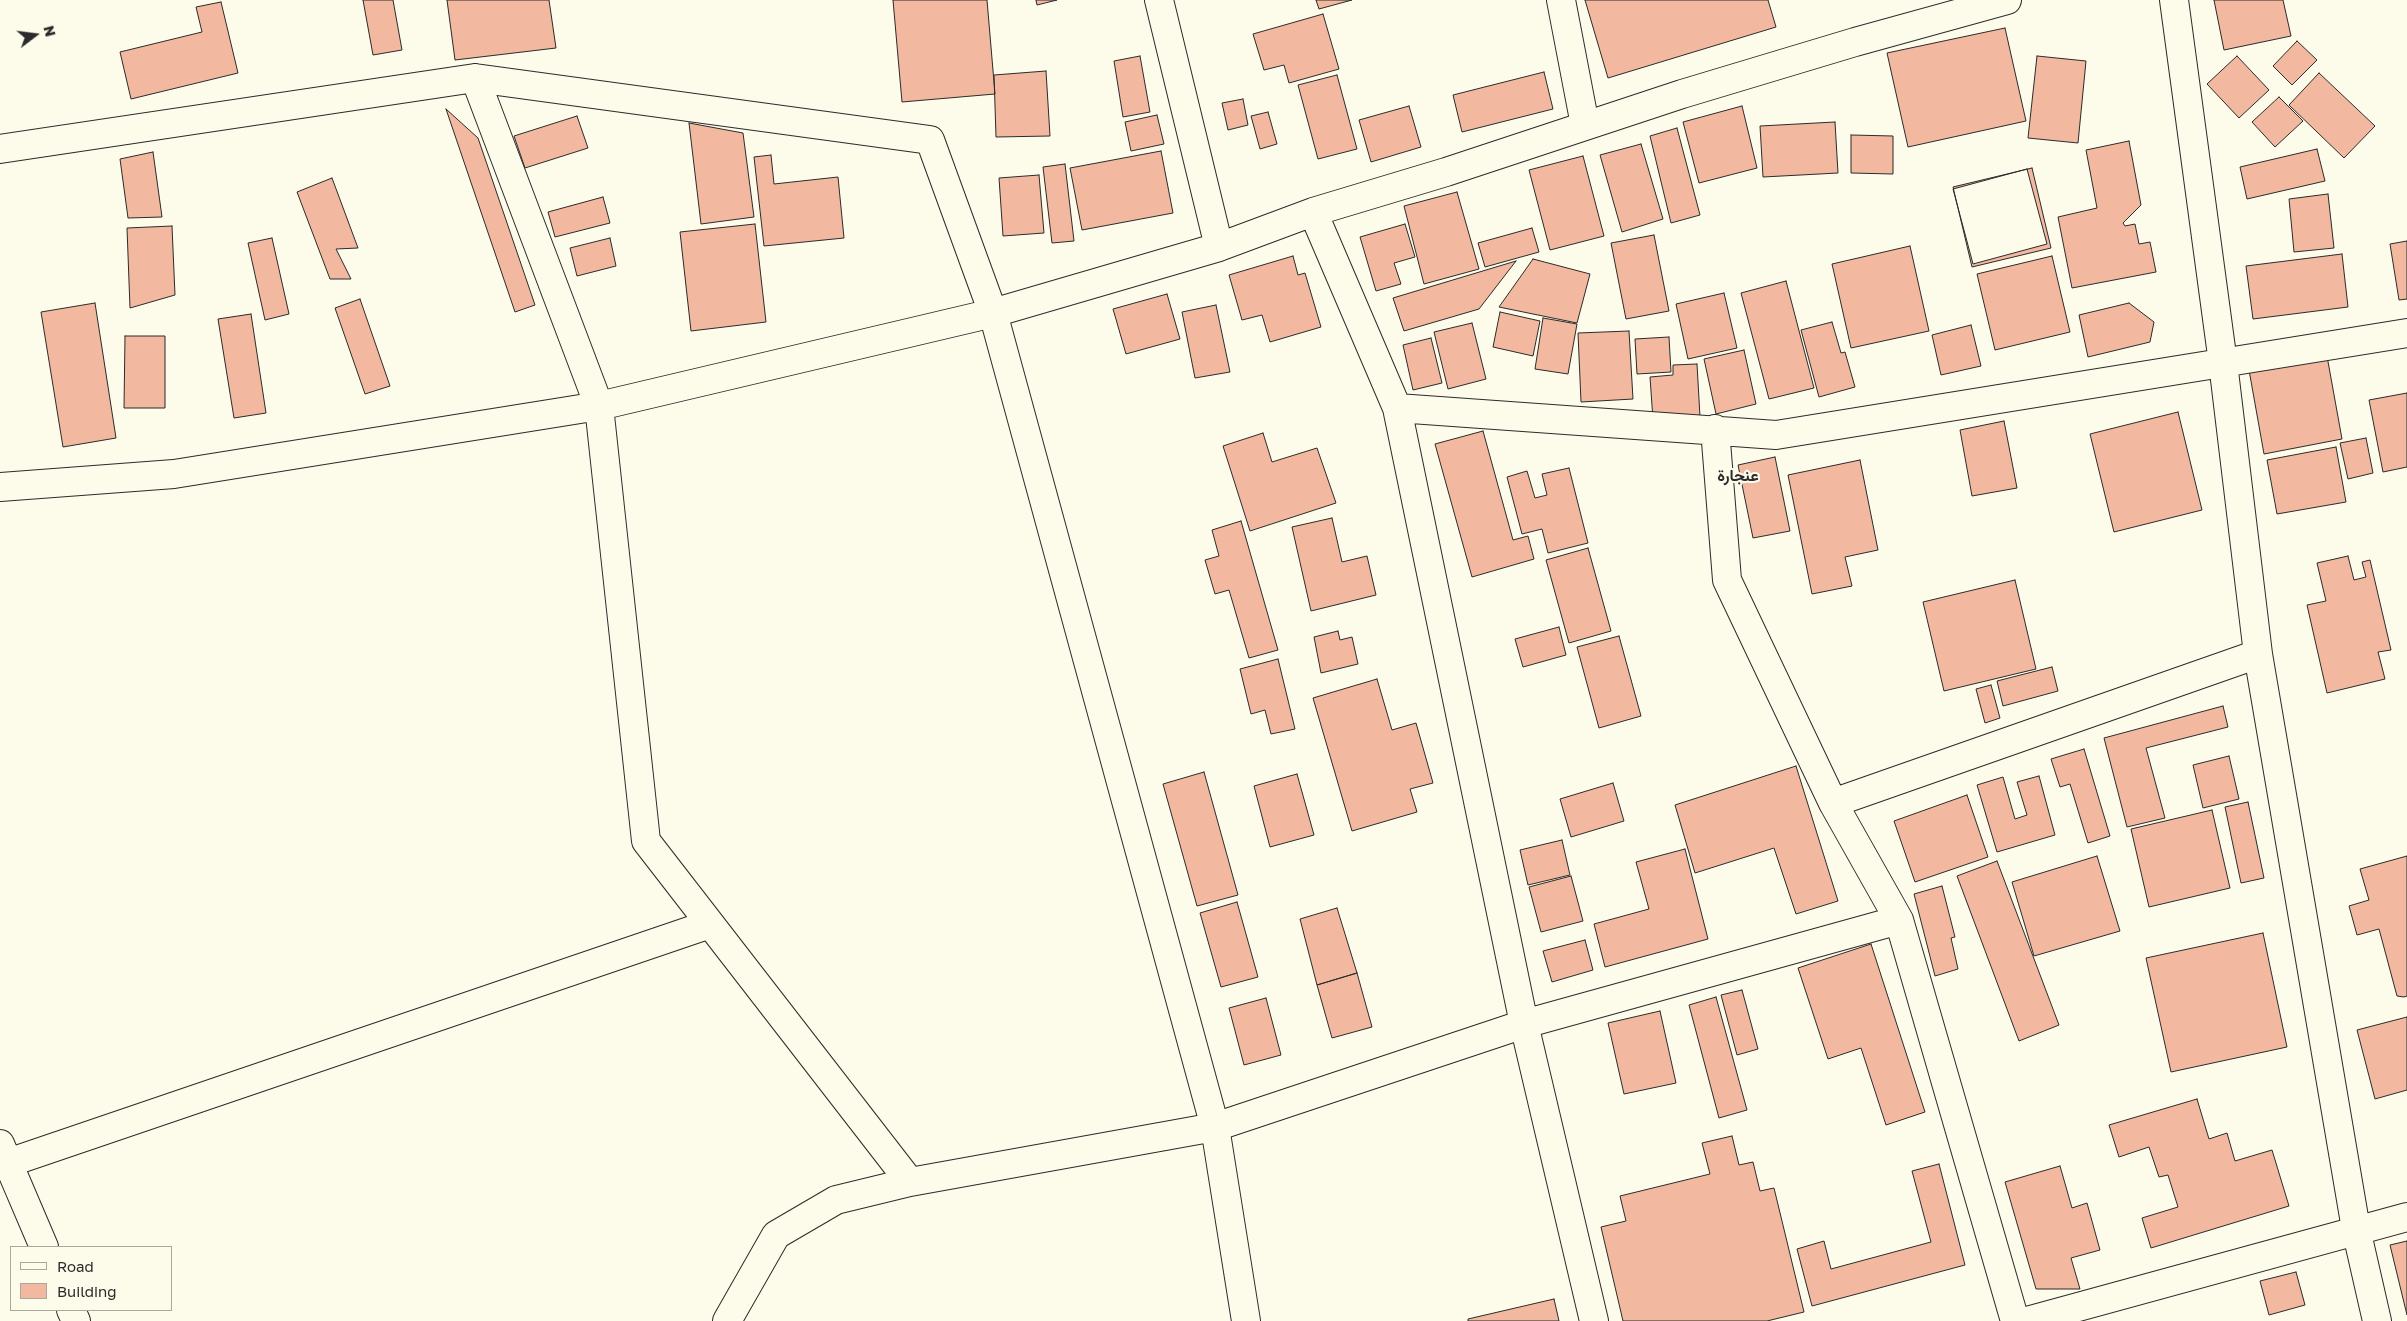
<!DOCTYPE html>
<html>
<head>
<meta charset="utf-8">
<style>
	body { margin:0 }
	#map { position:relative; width:2407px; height:1321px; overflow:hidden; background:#fdfbea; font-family:"Golos Text",sans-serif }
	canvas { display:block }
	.legend { position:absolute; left:10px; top:1246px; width:162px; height:65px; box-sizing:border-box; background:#fdfbea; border:1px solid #a9a89e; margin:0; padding:6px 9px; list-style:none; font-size:15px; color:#2b2b2b }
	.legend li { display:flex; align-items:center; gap:10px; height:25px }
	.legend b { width:25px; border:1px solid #a9a89e }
	.north { position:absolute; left:10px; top:10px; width:50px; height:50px; -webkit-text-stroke:4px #fdfbea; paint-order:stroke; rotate:75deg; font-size:14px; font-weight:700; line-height:20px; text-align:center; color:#2b2b2b }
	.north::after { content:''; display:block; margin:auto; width:18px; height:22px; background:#2b2b2b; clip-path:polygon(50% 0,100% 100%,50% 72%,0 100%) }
</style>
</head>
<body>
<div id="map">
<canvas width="2407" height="1321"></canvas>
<ul class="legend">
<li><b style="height:6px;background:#fdfbea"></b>Road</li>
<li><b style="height:14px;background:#f2b8a0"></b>Building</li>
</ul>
<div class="north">N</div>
</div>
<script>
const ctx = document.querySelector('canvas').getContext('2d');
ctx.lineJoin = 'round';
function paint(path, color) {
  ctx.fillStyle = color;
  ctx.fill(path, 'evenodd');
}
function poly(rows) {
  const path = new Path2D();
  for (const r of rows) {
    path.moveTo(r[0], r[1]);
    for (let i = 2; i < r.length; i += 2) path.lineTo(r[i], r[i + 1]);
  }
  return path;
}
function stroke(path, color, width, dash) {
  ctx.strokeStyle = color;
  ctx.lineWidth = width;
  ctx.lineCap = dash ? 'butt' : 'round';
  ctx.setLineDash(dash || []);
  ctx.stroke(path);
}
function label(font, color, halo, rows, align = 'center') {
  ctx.font = font + ' "Golos Text",Vazirmatn,sans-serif';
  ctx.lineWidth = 4;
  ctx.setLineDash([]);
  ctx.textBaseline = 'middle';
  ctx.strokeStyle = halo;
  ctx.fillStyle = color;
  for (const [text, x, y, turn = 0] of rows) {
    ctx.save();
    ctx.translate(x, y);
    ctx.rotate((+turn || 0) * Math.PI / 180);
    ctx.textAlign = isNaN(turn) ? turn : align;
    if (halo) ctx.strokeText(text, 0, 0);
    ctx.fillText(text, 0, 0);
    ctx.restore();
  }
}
const building = poly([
	[363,0,393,0,402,50,373,55,363,0],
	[447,0,549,0,556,48,455,60,447,0],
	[893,0,987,0,995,94,902,102,893,0],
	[1036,0,1057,0,1037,5,1036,0],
	[1316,0,1352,0,1319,9,1316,0],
	[1585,0,1768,0,1776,27,1608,78,1585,0],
	[2214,0,2283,0,2291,36,2224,50,2214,0],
	[221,2,238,73,131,99,120,52,202,32,196,7,221,2],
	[1323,14,1339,69,1289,83,1284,65,1264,70,1253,34,1323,14],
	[2005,28,2026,121,1908,147,1887,53,2005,28],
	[2297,41,2317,60,2292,85,2273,66,2297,41],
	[1140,56,1150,112,1123,117,1114,61,1140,56],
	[2037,56,2086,61,2078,143,2028,138,2037,56],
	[2237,56,2269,90,2239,118,2207,84,2237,56],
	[1046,71,1050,136,996,137,994,75,1046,71],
	[1544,72,1553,109,1462,132,1453,95,1544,72],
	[2319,73,2375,126,2344,158,2289,105,2319,73],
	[1337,75,1357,149,1318,159,1298,85,1337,75],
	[2279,97,2303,121,2275,147,2252,122,2279,97],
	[1243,99,1248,125,1228,130,1222,103,1243,99],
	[1409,106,1421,147,1371,162,1359,120,1409,106],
	[1742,106,1757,168,1699,183,1683,122,1742,106],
	[446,109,478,138,535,305,515,312,446,109],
	[1268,112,1277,144,1260,149,1251,116,1268,112],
	[1157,115,1164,144,1131,151,1125,122,1157,115],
	[577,116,588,148,525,168,514,136,577,116],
	[1835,122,1838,173,1763,177,1760,126,1835,122],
	[689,123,743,133,754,217,701,224,689,123],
	[1677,128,1700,215,1671,223,1650,136,1677,128],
	[1851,135,1893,136,1893,174,1851,173,1851,135],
	[2129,141,2141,205,2123,223,2125,226,2135,224,2139,244,2150,242,2156,272,2072,288,2058,217,2097,208,2086,150,2129,141],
	[1641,144,1663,219,1622,232,1600,155,1641,144],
	[2317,149,2325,181,2247,199,2240,167,2317,149],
	[1161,151,1173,213,1082,230,1070,168,1161,151],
	[153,152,162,217,128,218,120,159,153,152],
	[771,155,774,184,838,177,844,238,764,246,754,157,771,155],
	[1583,156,1604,236,1550,250,1529,170,1583,156],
	[1065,164,1074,241,1052,243,1043,167,1065,164],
	[2032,168,2051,248,1972,267,1953,187,2032,168],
	[2027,169,2047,244,1973,264,1953,189,2027,169],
	[1039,175,1044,233,1003,236,999,178,1039,175],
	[332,178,358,248,336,249,351,279,330,279,297,192,332,178],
	[1457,192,1479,269,1424,284,1404,206,1457,192],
	[2328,194,2334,248,2294,252,2289,199,2328,194],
	[603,197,610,223,555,237,548,212,603,197],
	[755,224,766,322,691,331,680,232,755,224],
	[1405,224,1415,257,1394,263,1401,284,1376,291,1360,237,1405,224],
	[172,226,175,295,130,308,127,228,172,226],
	[1532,228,1539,252,1485,267,1478,243,1532,228],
	[1654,235,1669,311,1626,319,1611,243,1654,235],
	[272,238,289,314,265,320,248,243,272,238],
	[610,238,616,266,577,276,570,248,610,238],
	[2407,241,2407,299,2399,300,2390,244,2407,241],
	[1910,246,1929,331,1851,348,1832,264,1910,246],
	[2342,254,2348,307,2253,319,2246,266,2342,254],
	[1293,256,1298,275,1305,273,1321,327,1270,342,1262,315,1242,320,1229,275,1293,256],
	[2052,256,2070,332,1995,350,1977,274,2052,256],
	[1533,259,1590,274,1577,323,1499,307,1533,259],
	[1516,261,1479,309,1404,331,1393,298,1516,261],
	[1786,281,1814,388,1769,399,1741,293,1786,281],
	[1724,293,1737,348,1688,359,1676,304,1724,293],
	[1167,294,1180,339,1126,354,1113,309,1167,294],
	[360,299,390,386,365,394,335,308,360,299],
	[95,303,116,438,63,447,41,312,95,303],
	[2129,303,2154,322,2150,342,2088,357,2079,315,2129,303],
	[1216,305,1230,372,1195,378,1182,312,1216,305],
	[1500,312,1540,321,1533,356,1493,347,1500,312],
	[251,314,266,413,234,418,218,319,251,314],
	[1543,318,1577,324,1568,374,1535,369,1543,318],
	[1832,322,1841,353,1845,352,1855,387,1819,397,1801,330,1832,322],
	[1472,323,1486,379,1448,389,1434,332,1472,323],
	[1971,325,1981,366,1941,375,1932,335,1971,325],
	[1629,331,1633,399,1581,402,1578,333,1629,331],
	[125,336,165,336,165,408,124,408,125,336],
	[1669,337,1671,372,1637,374,1635,339,1669,337],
	[1431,338,1442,383,1413,390,1403,345,1431,338],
	[1744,350,1756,404,1716,414,1704,359,1744,350],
	[2327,356,2342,439,2264,454,2249,370,2327,356],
	[1697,364,1700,417,1653,420,1650,377,1673,375,1673,365,1697,364],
	[2407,393,2407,467,2383,472,2369,400,2407,393],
	[2178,412,2202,510,2114,532,2090,434,2178,412],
	[2004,421,2017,488,1972,496,1960,430,2004,421],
	[1483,431,1513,540,1528,536,1534,559,1472,577,1435,444,1483,431],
	[1263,433,1272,462,1317,448,1336,503,1250,531,1223,446,1263,433],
	[2366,438,2373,473,2348,479,2340,443,2366,438],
	[2336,447,2346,502,2277,514,2267,460,2336,447],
	[1775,457,1790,531,1753,538,1738,465,1775,457],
	[1860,460,1878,550,1845,557,1852,586,1812,594,1788,475,1860,460],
	[1569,468,1588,543,1548,553,1542,529,1522,534,1507,477,1527,471,1535,498,1547,495,1542,474,1569,468],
	[1332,518,1342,562,1367,556,1376,595,1311,611,1292,527,1332,518],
	[1241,521,1278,650,1249,658,1229,590,1215,594,1205,560,1219,556,1212,530,1241,521],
	[1588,548,1611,631,1569,643,1546,560,1588,548],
	[2348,556,2354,580,2366,577,2362,562,2370,560,2391,650,2378,652,2385,679,2327,693,2307,605,2326,601,2317,563,2348,556],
	[2015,580,2036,669,1944,691,1923,602,2015,580],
	[1559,627,1566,655,1523,667,1515,639,1559,627],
	[1338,631,1340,640,1352,637,1358,664,1321,673,1314,637,1338,631],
	[1619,636,1641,716,1599,728,1577,647,1619,636],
	[1278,659,1295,729,1271,734,1265,710,1251,714,1240,669,1278,659],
	[2052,667,2058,691,2003,706,1997,681,2052,667],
	[1377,679,1392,730,1416,723,1433,783,1410,789,1417,812,1352,831,1313,698,1377,679],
	[1991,685,2000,718,1985,723,1976,689,1991,685],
	[2223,706,2228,727,2146,748,2165,818,2127,827,2104,738,2223,706],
	[2084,749,2110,836,2088,843,2070,784,2060,787,2051,759,2084,749],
	[2229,756,2239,799,2203,808,2193,765,2229,756],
	[1796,766,1838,901,1796,914,1774,848,1695,873,1675,805,1796,766],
	[1204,772,1238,895,1197,906,1163,784,1204,772],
	[1297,774,1314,835,1270,847,1254,786,1297,774],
	[2039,776,2055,835,1997,852,1977,785,2003,777,2015,819,2027,815,2017,782,2039,776],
	[1613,783,1624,821,1571,837,1560,799,1613,783],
	[1967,795,1988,857,1915,882,1894,821,1967,795],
	[2248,802,2264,878,2241,883,2225,807,2248,802],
	[2212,810,2230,888,2149,907,2131,829,2212,810],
	[1562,840,1570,875,1528,885,1520,850,1562,840],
	[1685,849,1708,939,1605,967,1594,924,1649,909,1636,862,1685,849],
	[2097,856,2120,931,2034,956,2012,882,2097,856],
	[2407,856,2407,996,2404,997,2397,996,2379,929,2357,935,2349,906,2369,900,2360,869,2407,856],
	[1997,861,2059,1025,2019,1041,1957,876,1997,861],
	[1571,876,1583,921,1541,932,1529,887,1571,876],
	[1942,886,1955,937,1951,938,1958,969,1935,976,1914,894,1942,886],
	[1237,902,1258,977,1221,987,1200,913,1237,902],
	[1337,908,1357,973,1317,985,1300,919,1337,908],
	[2263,933,2287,1047,2171,1072,2146,958,2263,933],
	[1585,940,1593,970,1552,982,1543,951,1585,940],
	[1871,944,1925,1112,1886,1125,1861,1048,1828,1059,1798,968,1871,944],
	[1357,973,1372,1027,1332,1038,1317,985,1357,973],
	[1742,990,1758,1049,1737,1055,1721,995,1742,990],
	[1716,997,1747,1110,1719,1118,1689,1005,1716,997],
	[1266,998,1281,1055,1244,1065,1229,1008,1266,998],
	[1660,1011,1676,1083,1624,1094,1608,1023,1660,1011],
	[2407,1017,2407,1090,2375,1099,2357,1030,2407,1017],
	[2197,1099,2209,1139,2227,1133,2235,1161,2272,1150,2289,1206,2151,1248,2142,1218,2178,1207,2168,1175,2159,1177,2149,1147,2119,1157,2109,1125,2197,1099],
	[1732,1136,1739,1165,1753,1162,1760,1191,1774,1188,1804,1312,1767,1321,1623,1321,1601,1227,1626,1221,1620,1196,1710,1174,1702,1143,1732,1136],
	[1939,1164,1965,1265,1812,1306,1797,1249,1824,1241,1831,1269,1931,1242,1912,1171,1939,1164],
	[2060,1166,2072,1208,2087,1203,2100,1250,2071,1258,2080,1289,2036,1289,2005,1182,2060,1166],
	[2407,1241,2407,1315,2390,1245,2407,1241],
	[2296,1272,2305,1305,2269,1315,2260,1281,2296,1272],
	[1554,1299,1559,1321,1468,1321,1468,1319,1554,1299]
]);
paint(building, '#f2b8a0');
stroke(building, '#2b2b2b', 1);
const minor = poly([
	[1159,0,1219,247],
	[1561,0,1585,125],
	[2174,0,2223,363,2258,654,2356,1229,2377,1321],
	[475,78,599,406,646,841,910,1182],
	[0,149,475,78,930,140,993,313,1215,1127,1246,1321],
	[1313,212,1397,408,1524,1024,1594,1321],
	[1397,408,1776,435,2407,333],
	[1715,429,1727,580,1833,803,1899,920,2015,1321],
	[0,487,174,474,599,406,993,313,1219,247,1313,212,1446,172,1682,94,1855,42,2007,0],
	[1833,803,2258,654],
	[0,1144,44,1247],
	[8,1163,710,924],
	[71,1310,76,1321],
	[727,1321,776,1235,836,1200,910,1182,1215,1127,1524,1024,1899,920],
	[2027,1321,2407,1217]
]);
stroke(minor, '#2b2b2b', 30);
stroke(minor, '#fdfbea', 28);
label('bold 16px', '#2b2b2b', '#fdfbea', [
	["عنجارة",1738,476]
]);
</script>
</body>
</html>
